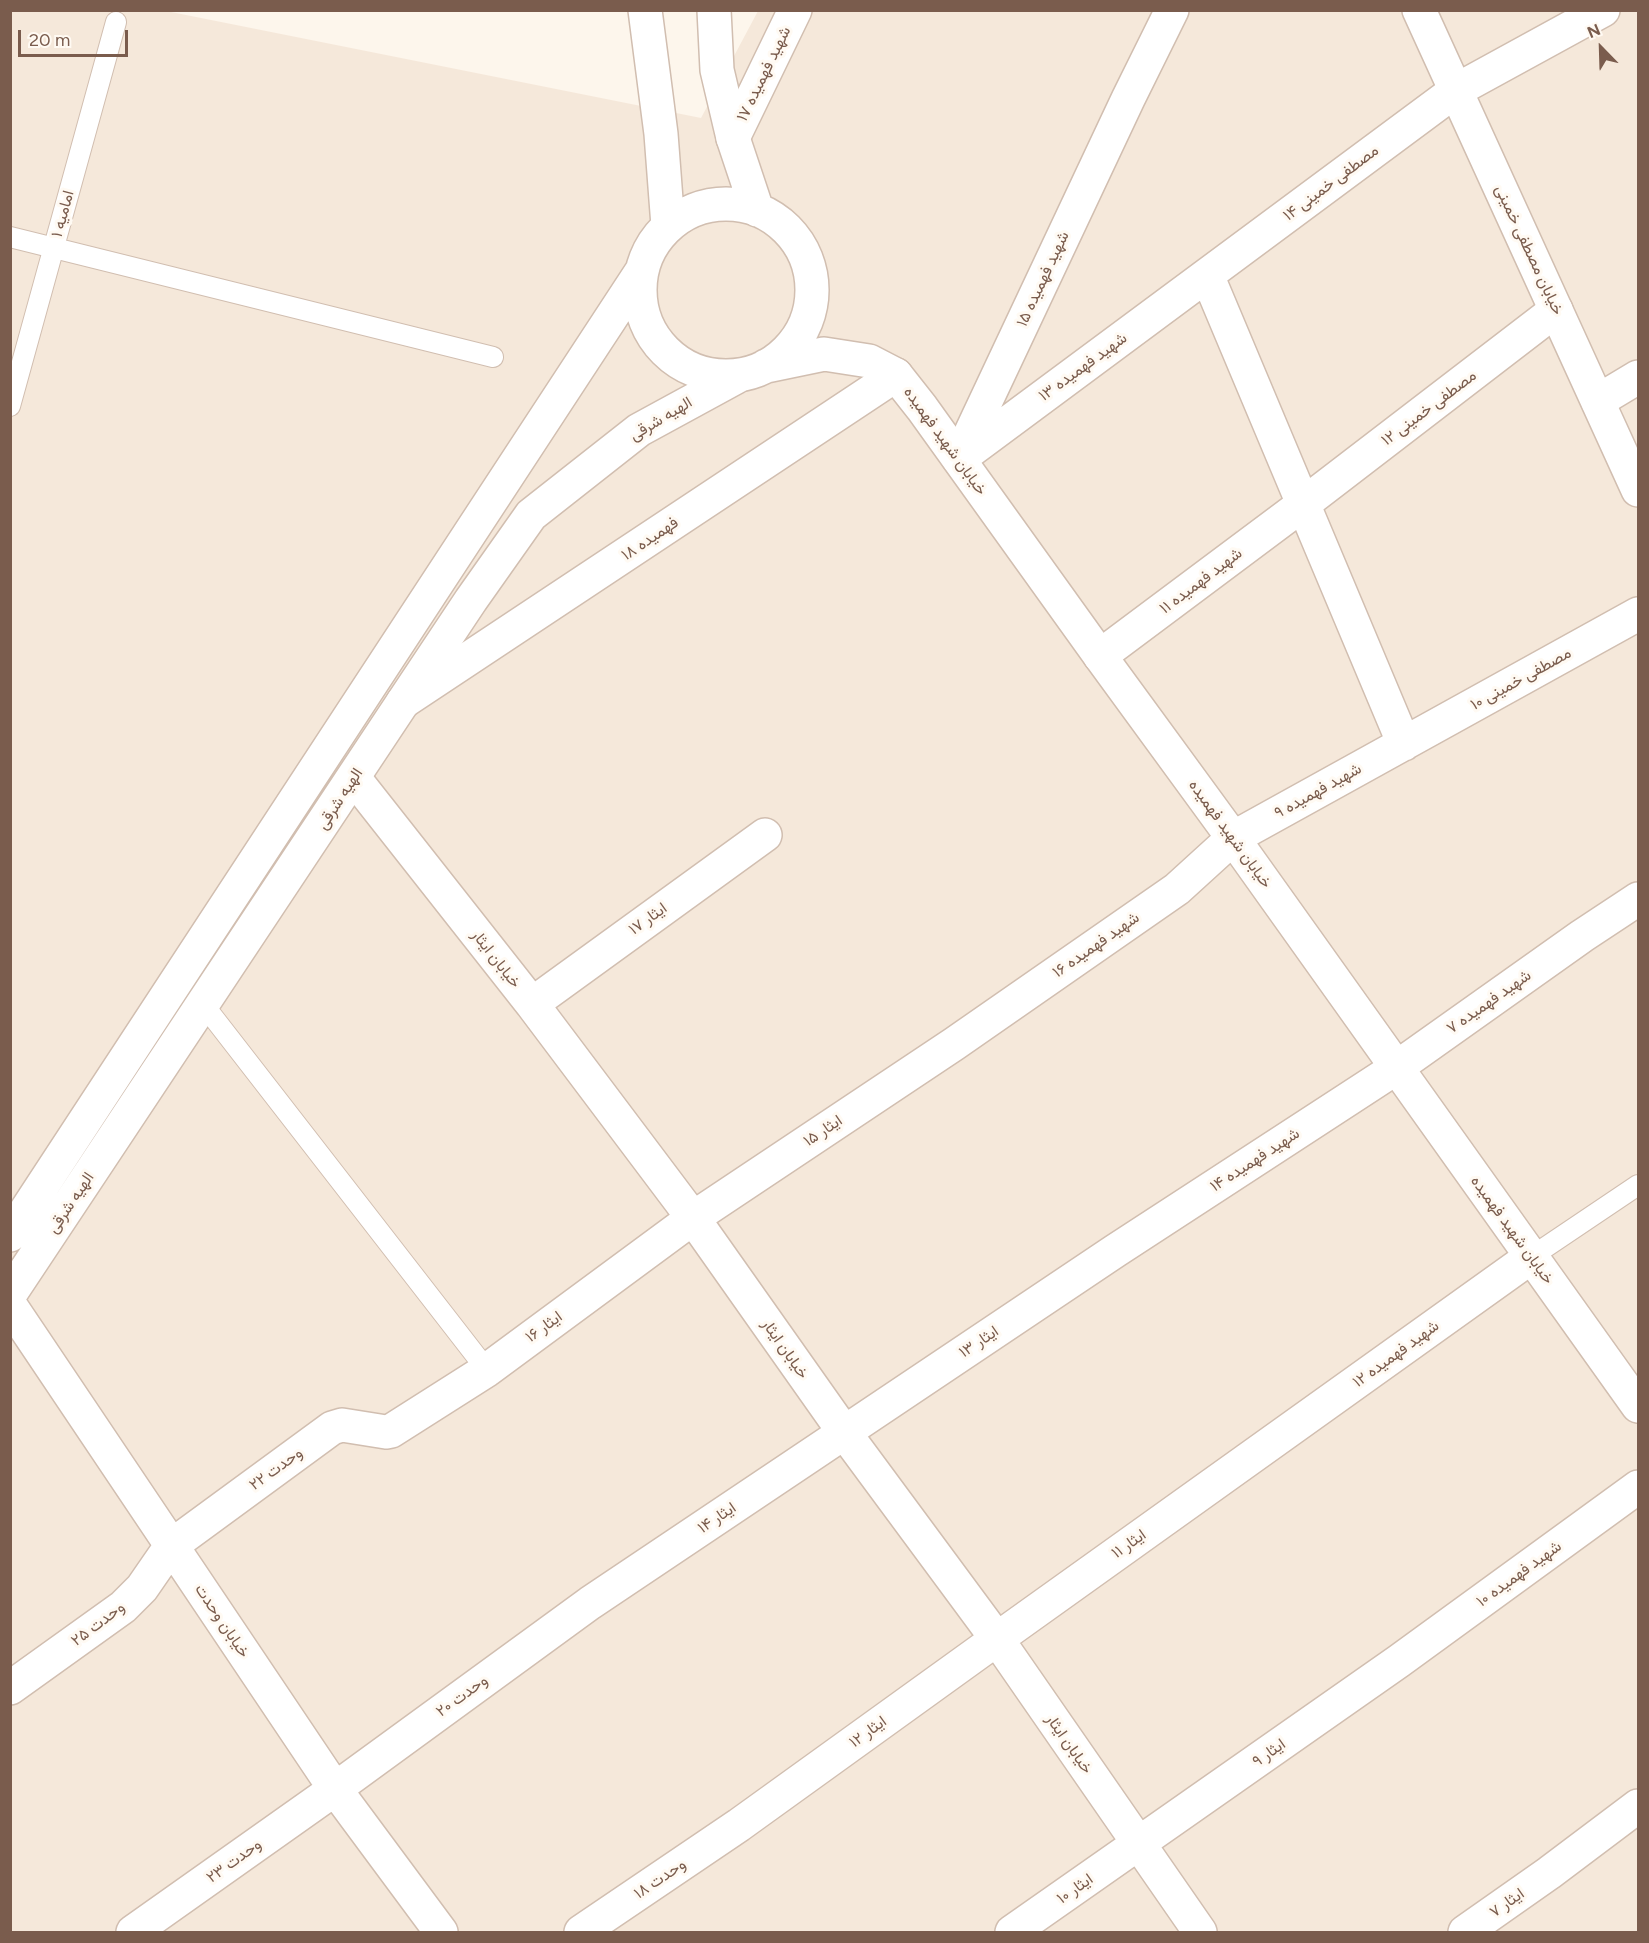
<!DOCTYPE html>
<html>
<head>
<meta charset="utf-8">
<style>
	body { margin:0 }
	#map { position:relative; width:1649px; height:1943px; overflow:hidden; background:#fdf6ec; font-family:Figtree,sans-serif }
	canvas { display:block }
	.frame { position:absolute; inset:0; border:12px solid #7a5c4d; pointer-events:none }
	.north { position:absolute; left:1571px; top:18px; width:60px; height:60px; -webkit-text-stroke:4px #fffaf3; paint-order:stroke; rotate:337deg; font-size:16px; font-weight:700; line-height:24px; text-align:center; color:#7a5c4d }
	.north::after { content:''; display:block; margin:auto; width:21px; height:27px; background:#7a5c4d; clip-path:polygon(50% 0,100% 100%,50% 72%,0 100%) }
	.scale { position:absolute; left:18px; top:30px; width:110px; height:27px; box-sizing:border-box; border:3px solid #7a5c4d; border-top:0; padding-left:8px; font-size:18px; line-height:21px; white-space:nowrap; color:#7a5c4d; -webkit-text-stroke:4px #fffaf3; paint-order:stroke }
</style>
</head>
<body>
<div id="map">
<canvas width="1649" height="1943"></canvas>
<div class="frame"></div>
<div class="north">N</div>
<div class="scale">20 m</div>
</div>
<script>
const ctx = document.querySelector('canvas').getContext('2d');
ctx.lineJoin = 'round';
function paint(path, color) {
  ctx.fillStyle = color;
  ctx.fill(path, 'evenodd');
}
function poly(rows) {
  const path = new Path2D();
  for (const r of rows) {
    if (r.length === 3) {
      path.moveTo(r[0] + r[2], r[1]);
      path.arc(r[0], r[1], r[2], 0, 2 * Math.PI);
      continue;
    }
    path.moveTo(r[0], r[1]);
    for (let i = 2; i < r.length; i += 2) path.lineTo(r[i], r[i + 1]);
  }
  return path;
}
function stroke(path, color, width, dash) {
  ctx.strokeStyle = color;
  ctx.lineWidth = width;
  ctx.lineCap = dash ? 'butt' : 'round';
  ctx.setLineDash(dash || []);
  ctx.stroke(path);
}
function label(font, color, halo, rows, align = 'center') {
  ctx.font = font + ' Figtree,Vazirmatn,sans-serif';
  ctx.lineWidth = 6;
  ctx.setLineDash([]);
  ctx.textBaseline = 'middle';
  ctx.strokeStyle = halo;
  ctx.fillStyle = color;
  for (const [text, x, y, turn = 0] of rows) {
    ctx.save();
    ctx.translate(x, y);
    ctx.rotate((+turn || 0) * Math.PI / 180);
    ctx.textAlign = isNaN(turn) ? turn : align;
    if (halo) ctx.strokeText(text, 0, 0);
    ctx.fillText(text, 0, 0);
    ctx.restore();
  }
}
paint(poly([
	[11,11,166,11,701,118,758,11,1638,11,1638,1932,11,1932]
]), '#f5e8da');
const service = poly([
	[10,237,493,357],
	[10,406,116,22],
	[203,1004,487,1370],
	[1531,1257,1638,1185]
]);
const minor = poly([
	[733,138,795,10],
	[1207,275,1404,744],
	[1598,401,1638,377],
	[960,456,1128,99,1172,10],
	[959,459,1455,91,1603,10],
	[1100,656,1302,505,1556,310],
	[403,702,896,375],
	[354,778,532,1004,693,1218,844,1432,997,1639,1200,1932],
	[532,1004,765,835],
	[10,1305,335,1789,441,1932],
	[10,1688,123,1607,142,1588,171,1546,332,1428,342,1425,386,1432,391,1431,487,1370,693,1218,954,1044,1177,889,1233,838,1638,614],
	[133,1932,335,1789,590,1603,1115,1251,1396,1068,1582,936,1638,899],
	[581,1932,739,1825,997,1639,1531,1257],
	[1012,1932,1399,1661,1638,1487],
	[1465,1932,1549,1873,1638,1806]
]);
const tertiary = poly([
	[645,10,661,134,668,226],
	[714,10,717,70,733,138,757,210],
	[1419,10,1638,490],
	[726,290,86],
	[766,366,824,354,869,361,896,375,922,408,1100,656,1233,838,1638,1406],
	[10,1235,641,272],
	[10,1294,403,702,471,600,531,515,639,430,740,375]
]);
stroke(service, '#d1beb0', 22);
stroke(minor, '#d1beb0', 36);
stroke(tertiary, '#d1beb0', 36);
stroke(service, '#fff', 20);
stroke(minor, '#fff', 33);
stroke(tertiary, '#fff', 33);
label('16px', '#7a5c4d', '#fffaf3', [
	["شهید فهمیده ۱۷",764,74,-64],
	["مصطفی خمینی ۱۴",1331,183,-37],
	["امامیه ۱",63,214,-75],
	["خیابان مصطفی خمینی",1529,250,65],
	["شهید فهمیده ۱۵",1043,279,-65],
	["شهید فهمیده ۱۳",1083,367,-36],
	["مصطفی خمینی ۱۲",1429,408,-37],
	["الهیه شرقی",661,419,-31],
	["خیابان شهید فهمیده",945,441,54],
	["فهمیده ۱۸",650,539,-34],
	["شهید فهمیده ۱۱",1201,581,-37],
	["مصطفی خمینی ۱۰",1521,679,-29],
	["شهید فهمیده ۹",1318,791,-29],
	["الهیه شرقی",340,799,-57],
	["خیابان شهید فهمیده",1230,834,54],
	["ایثار ۱۷",648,919,-36],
	["شهید فهمیده ۱۶",1096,945,-35],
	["خیابان ایثار",496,959,52],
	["شهید فهمیده ۷",1489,1002,-35],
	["ایثار ۱۵",823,1131,-34],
	["شهید فهمیده ۱۴",1255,1160,-33],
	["الهیه شرقی",71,1203,-56],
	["خیابان شهید فهمیده",1512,1230,54],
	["ایثار ۱۶",544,1327,-36],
	["ایثار ۱۳",979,1342,-34],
	["خیابان ایثار",785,1349,55],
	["شهید فهمیده ۱۲",1396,1354,-36],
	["وحدت ۲۲",276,1469,-36],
	["ایثار ۱۴",717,1518,-34],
	["ایثار ۱۱",1129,1544,-35],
	["شهید فهمیده ۱۰",1519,1574,-36],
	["خیابان وحدت",222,1621,56],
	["وحدت ۲۵",98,1624,-37],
	["وحدت ۲۰",462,1696,-36],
	["ایثار ۱۲",868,1732,-36],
	["خیابان ایثار",1069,1744,55],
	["ایثار ۹",1269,1753,-35],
	["وحدت ۲۳",234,1861,-36],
	["وحدت ۱۸",660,1879,-34],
	["ایثار ۱۰",1075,1889,-35],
	["ایثار ۷",1507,1903,-35]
]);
</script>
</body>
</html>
